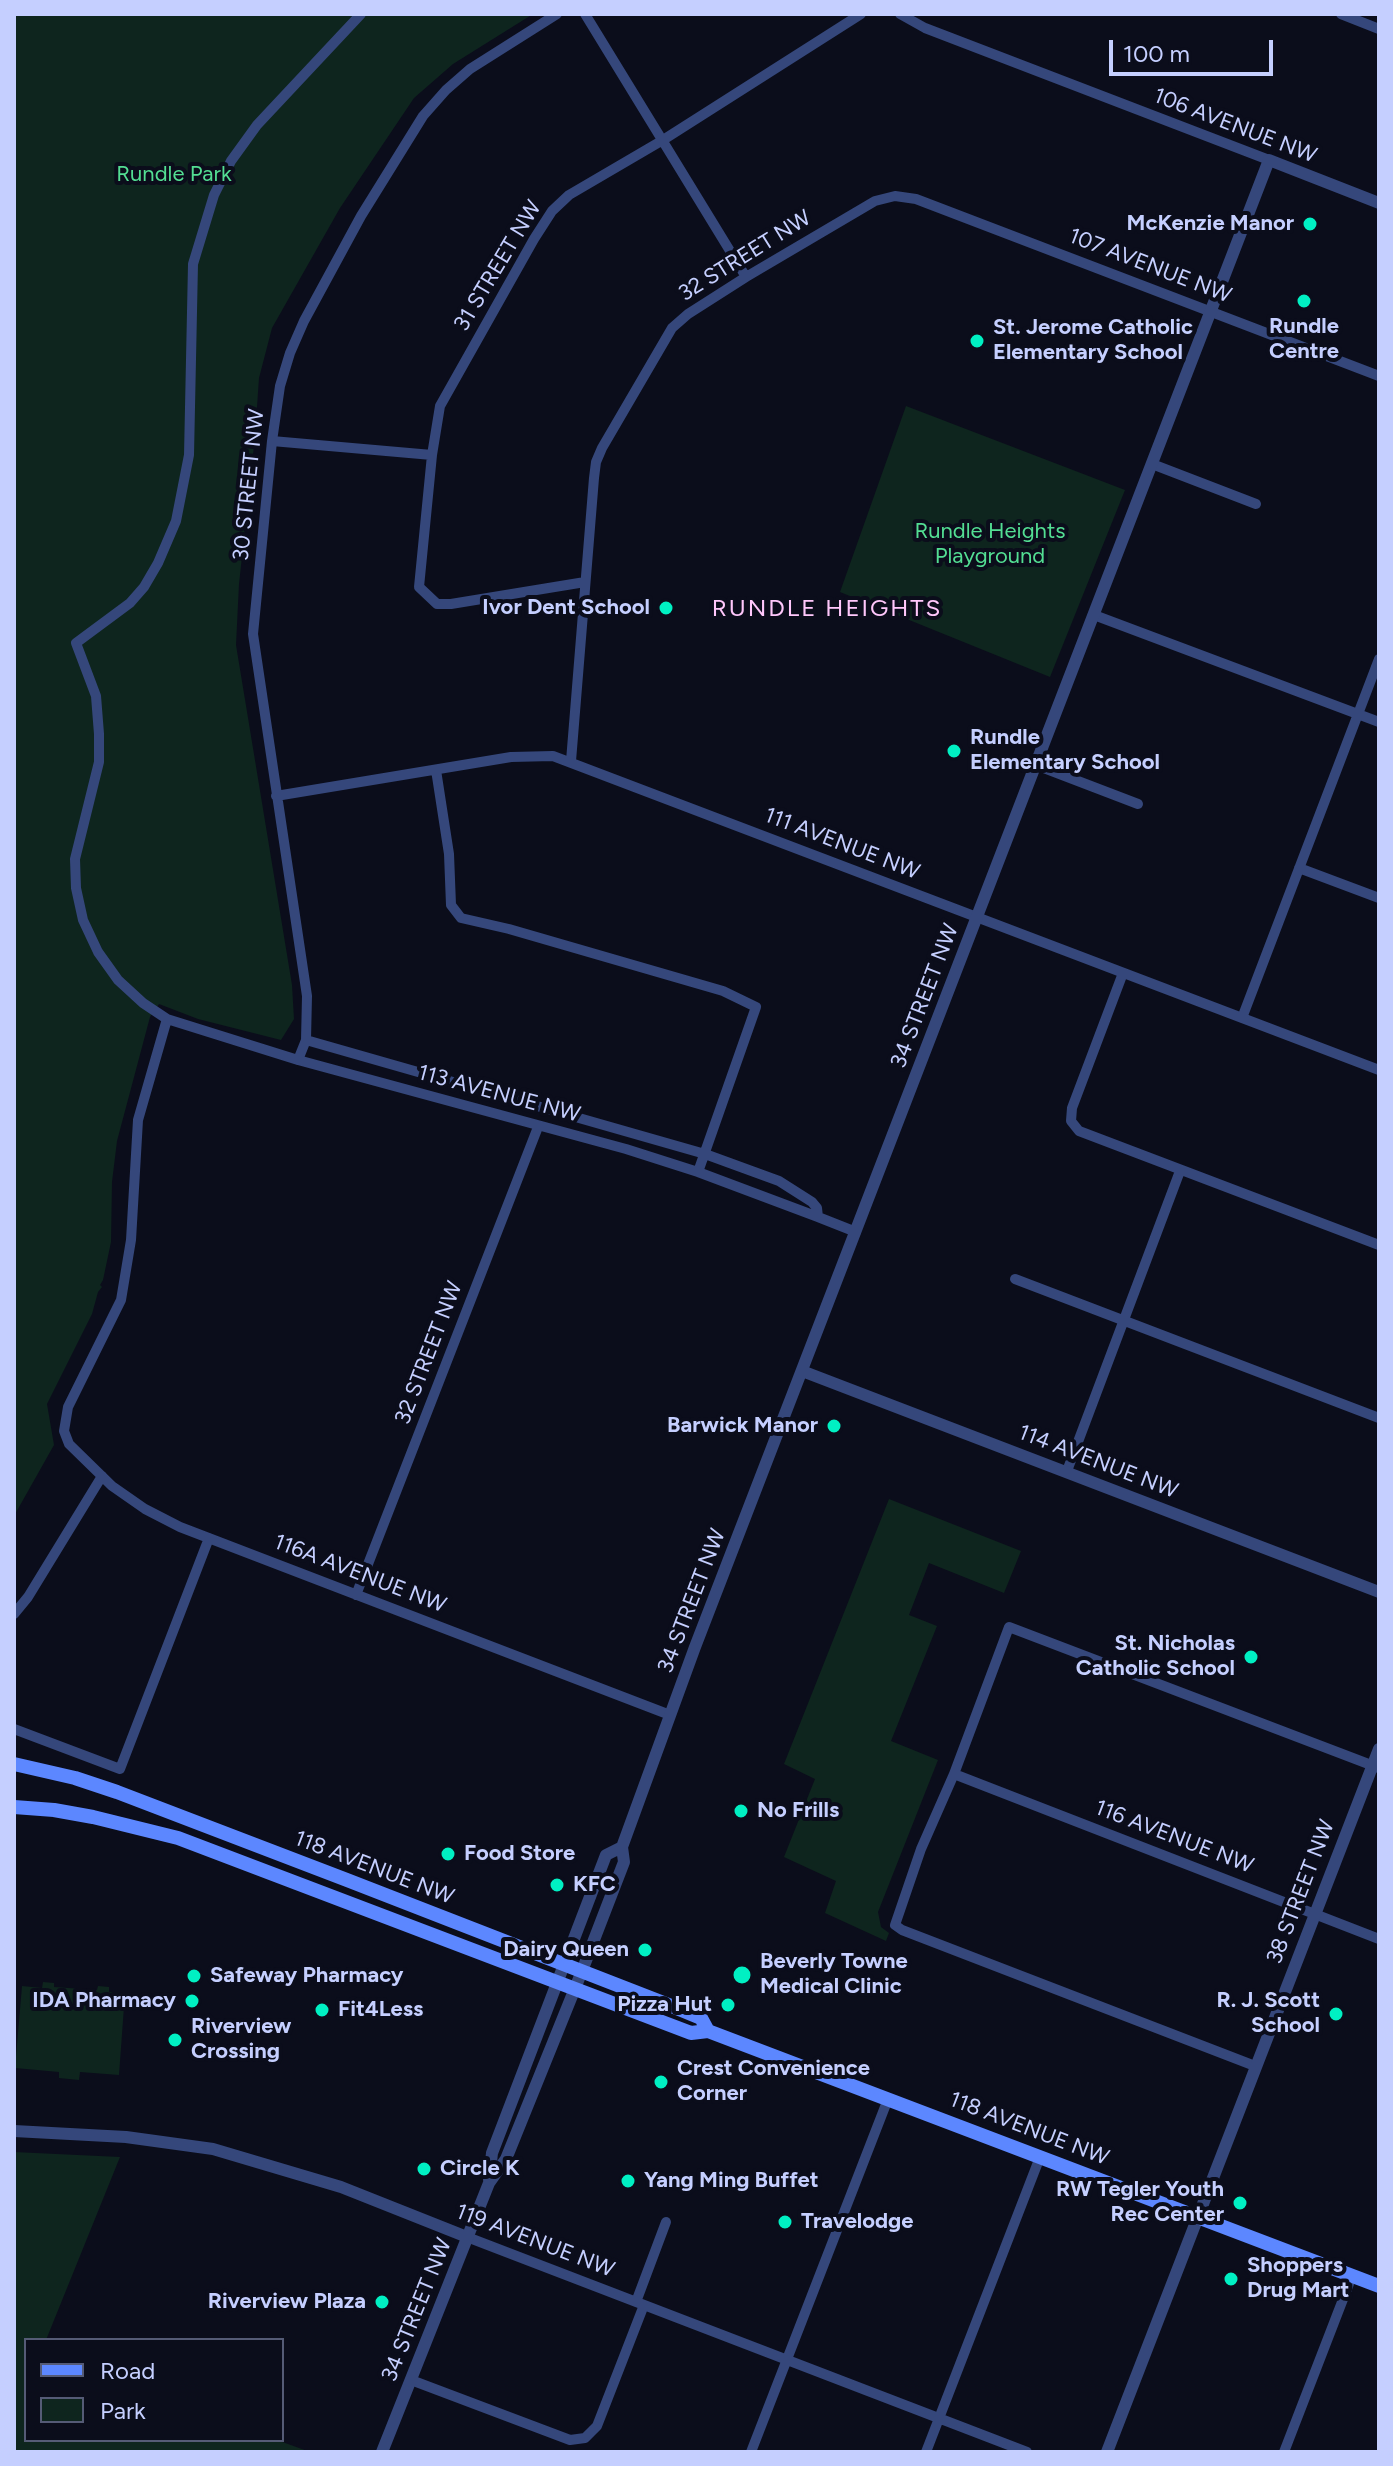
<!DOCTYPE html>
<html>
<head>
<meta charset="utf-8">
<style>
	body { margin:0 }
	#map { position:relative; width:1393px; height:2466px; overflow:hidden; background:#0b0d1b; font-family:Figtree,sans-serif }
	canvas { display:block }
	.frame { position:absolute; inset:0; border:16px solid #c5cfff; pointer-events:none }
	.legend { position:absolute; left:24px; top:2338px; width:260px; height:104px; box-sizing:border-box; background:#0b0d1b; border:2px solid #555b76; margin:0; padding:10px 14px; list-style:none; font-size:24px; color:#c5cfff }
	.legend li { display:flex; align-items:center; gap:16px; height:40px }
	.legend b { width:40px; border:2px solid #555b76 }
	.scale { position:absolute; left:1109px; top:40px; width:164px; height:36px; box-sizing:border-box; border:4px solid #c5cfff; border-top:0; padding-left:10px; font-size:24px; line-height:28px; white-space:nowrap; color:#c5cfff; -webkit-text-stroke:6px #0b0d1b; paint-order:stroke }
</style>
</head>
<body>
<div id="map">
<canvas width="1393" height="2466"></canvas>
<div class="frame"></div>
<ul class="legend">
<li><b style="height:10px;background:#5c87ff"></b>Road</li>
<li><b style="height:22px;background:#0e251e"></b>Park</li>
</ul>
<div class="scale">100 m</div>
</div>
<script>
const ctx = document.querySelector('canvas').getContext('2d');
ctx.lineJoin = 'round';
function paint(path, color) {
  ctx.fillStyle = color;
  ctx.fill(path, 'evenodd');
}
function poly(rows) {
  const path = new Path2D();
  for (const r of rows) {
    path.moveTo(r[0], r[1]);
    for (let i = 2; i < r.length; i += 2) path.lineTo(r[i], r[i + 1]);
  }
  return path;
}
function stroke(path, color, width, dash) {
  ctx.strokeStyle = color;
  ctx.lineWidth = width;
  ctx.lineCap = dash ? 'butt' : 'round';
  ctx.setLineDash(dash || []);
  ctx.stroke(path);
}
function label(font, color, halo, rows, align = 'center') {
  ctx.font = font + ' Figtree,sans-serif';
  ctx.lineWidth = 8;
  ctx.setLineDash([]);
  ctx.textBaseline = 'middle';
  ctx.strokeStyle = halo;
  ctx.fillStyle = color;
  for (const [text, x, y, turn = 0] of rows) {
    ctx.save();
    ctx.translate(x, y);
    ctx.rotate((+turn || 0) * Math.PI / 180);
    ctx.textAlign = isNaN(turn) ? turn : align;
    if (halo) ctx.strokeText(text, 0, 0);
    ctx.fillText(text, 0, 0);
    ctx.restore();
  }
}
paint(poly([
	[14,14,533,14,453,64,414,98,340,208,272,328,259,378,255,436,239,584,236,645,292,985,294,1019,281,1040,198,1019,159,1004,150,1017,117,1141,112,1182,111,1242,103,1280,100,1285,102,1287,98,1292,92,1314,47,1404,54,1445,14,1516],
	[906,406,1125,490,1050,677,840,592],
	[889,1499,1021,1551,1004,1593,929,1563,909,1615,937,1626,891,1741,938,1760,878,1912,881,1927,889,1933,886,1941,825,1913,836,1881,784,1857,815,1779,784,1764],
	[43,1982,54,1983,54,1987,97,1990,98,1986,109,1987,109,1992,125,1993,119,2075,80,2072,79,2080,59,2078,59,2072,15,2068,22,1986,42,1988],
	[14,2152,120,2157,46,2340,26,2340,26,2440,277,2440,310,2452,14,2452]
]), '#0e251e');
stroke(poly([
	[585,14,746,277],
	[900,14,925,28,1269,160],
	[1341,14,1379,29],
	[272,441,432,455],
	[1152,464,1256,504],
	[585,582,451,604,437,604,419,587,432,455,440,406,534,239,552,211,569,195,663,140,861,14],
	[1094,615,1379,722],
	[571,761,594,478,596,462,602,448,672,328,688,314,746,277,875,201,895,196,916,199,1379,376],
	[1036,765,1138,804],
	[436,770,449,854,451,905,461,918,509,929,723,991,756,1007,698,1172],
	[276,796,511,757,553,756,1379,1070],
	[1299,868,1379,898],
	[1123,973,1072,1108,1071,1121,1079,1131,1379,1245],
	[1242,1018,1379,659],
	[167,1019,138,1120,131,1240,121,1300,68,1407,64,1431,69,1444,112,1486,145,1509,180,1527,670,1715],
	[306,1040,705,1154,779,1181,812,1202,817,1208,818,1217,698,1172,626,1149,298,1060,167,1019,143,1003,118,980,98,952,83,920,76,888,75,859,99,762,99,734,96,696,76,643,130,603,144,587,158,563,176,521,189,455,193,264,214,195,231,161,257,125,361,14],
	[298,1060,306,1040,307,996,253,634,272,441,280,386,290,353,304,321,361,216,423,116,446,90,470,69,557,14],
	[818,1217,856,1232],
	[1015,1279,1379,1418],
	[1067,1471,1180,1171],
	[356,1595,538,1127],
	[14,1614,28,1597,102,1476],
	[14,1729,120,1769,209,1538],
	[954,1774,1379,1939],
	[1255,2066,902,1930,895,1925,921,1849,954,1774,1009,1627,1379,1768],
	[467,2237,1027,2452],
	[636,2302,666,2222],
	[411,2380,570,2440,585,2438,597,2426,644,2305],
	[751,2452,888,2099],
	[926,2452,1040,2157],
	[1284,2452,1352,2276]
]), '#35477b', 10);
stroke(poly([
	[802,1371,1379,1592],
	[14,2131,126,2137,213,2149,341,2187,467,2237],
	[489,2180,492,2153,606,1855,622,1847],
	[382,2452,489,2183,506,2159,582,1971,624,1862,622,1847,695,1647,1269,160,1379,203],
	[1107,2452,1379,1749]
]), '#35477b', 12);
stroke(poly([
	[14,1764,75,1778,117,1792,347,1880,679,2009,701,2018,708,2031],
	[14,1807,54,1810,93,1817,178,1838,691,2033,708,2031,1379,2286]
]), '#5c87ff', 14);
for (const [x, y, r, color] of [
	[1310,224,8,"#00f0c3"],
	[1304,301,8,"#00f0c3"],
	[977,341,8,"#00f0c3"],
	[666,608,8,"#00f0c3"],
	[954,751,8,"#00f0c3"],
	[834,1426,8,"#00f0c3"],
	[1251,1657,8,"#00f0c3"],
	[741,1811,8,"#00f0c3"],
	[448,1854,8,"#00f0c3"],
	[557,1885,8,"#00f0c3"],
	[645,1950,8,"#00f0c3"],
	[742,1975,10,"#00f0c3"],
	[194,1976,8,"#00f0c3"],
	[192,2001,8,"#00f0c3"],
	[728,2005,8,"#00f0c3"],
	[322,2010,8,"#00f0c3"],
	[1336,2014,8,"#00f0c3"],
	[175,2040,8,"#00f0c3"],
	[661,2082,8,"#00f0c3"],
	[424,2169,8,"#00f0c3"],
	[628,2181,8,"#00f0c3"],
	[1240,2203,8,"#00f0c3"],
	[785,2222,8,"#00f0c3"],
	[1231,2279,8,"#00f0c3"],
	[382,2302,8,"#00f0c3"]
]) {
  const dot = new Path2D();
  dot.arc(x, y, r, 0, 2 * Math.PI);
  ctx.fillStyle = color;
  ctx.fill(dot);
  stroke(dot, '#0b0d1b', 3);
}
label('22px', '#c5cfff', '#0b0d1b', [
	["106 AVENUE NW",1235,126,21],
	["32 STREET NW",745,256,-32],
	["31 STREET NW",498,266,-59],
	["107 AVENUE NW",1150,266,21],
	["30 STREET NW",249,485,-84],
	["111 AVENUE NW",842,844,21],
	["34 STREET NW",925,996,-69],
	["113 AVENUE NW",499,1094,15],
	["32 STREET NW",429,1353,-69],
	["114 AVENUE NW",1098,1462,21],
	["116A AVENUE NW",360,1574,21],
	["34 STREET NW",692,1601,-69],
	["116 AVENUE NW",1174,1837,21],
	["118 AVENUE NW",374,1868,21],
	["38 STREET NW",1301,1892,-69],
	["118 AVENUE NW",1029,2129,21],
	["119 AVENUE NW",535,2241,21],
	["34 STREET NW",417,2310,-68]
]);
label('22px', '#53de93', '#0b0d1b', [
	["Rundle Park",174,175],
	["Rundle Heights",990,532],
	["Playground",990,557]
]);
label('bold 22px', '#c5cfff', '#0b0d1b', [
	["McKenzie Manor",1294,224,"right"],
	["Rundle",1304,327,"center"],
	["Centre",1304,352,"center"],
	["St. Jerome Catholic",993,328],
	["Elementary School",993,353],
	["Ivor Dent School",650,608,"right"],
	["Rundle",970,738],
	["Elementary School",970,763],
	["Barwick Manor",818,1426,"right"],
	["St. Nicholas",1235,1644,"right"],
	["Catholic School",1235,1669,"right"],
	["No Frills",757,1811],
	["Food Store",464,1854],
	["KFC",573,1885],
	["Dairy Queen",629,1950,"right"],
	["Beverly Towne",760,1962],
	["Medical Clinic",760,1987],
	["Safeway Pharmacy",210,1976],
	["IDA Pharmacy",176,2001,"right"],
	["R. J. Scott",1320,2001,"right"],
	["School",1320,2026,"right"],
	["Pizza Hut",712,2005,"right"],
	["Fit4Less",338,2010],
	["Riverview",191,2027],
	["Crossing",191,2052],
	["Crest Convenience",677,2069],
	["Corner",677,2094],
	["Circle K",440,2169],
	["Yang Ming Buffet",644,2181],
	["RW Tegler Youth",1224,2190,"right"],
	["Rec Center",1224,2215,"right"],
	["Travelodge",801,2222],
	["Shoppers",1247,2266],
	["Drug Mart",1247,2291],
	["Riverview Plaza",366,2302,"right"]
], 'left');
ctx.letterSpacing = '2px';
label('24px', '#ffc7fb', '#0b0d1b', [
	["RUNDLE HEIGHTS",827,609]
]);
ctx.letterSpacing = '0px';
</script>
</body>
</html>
